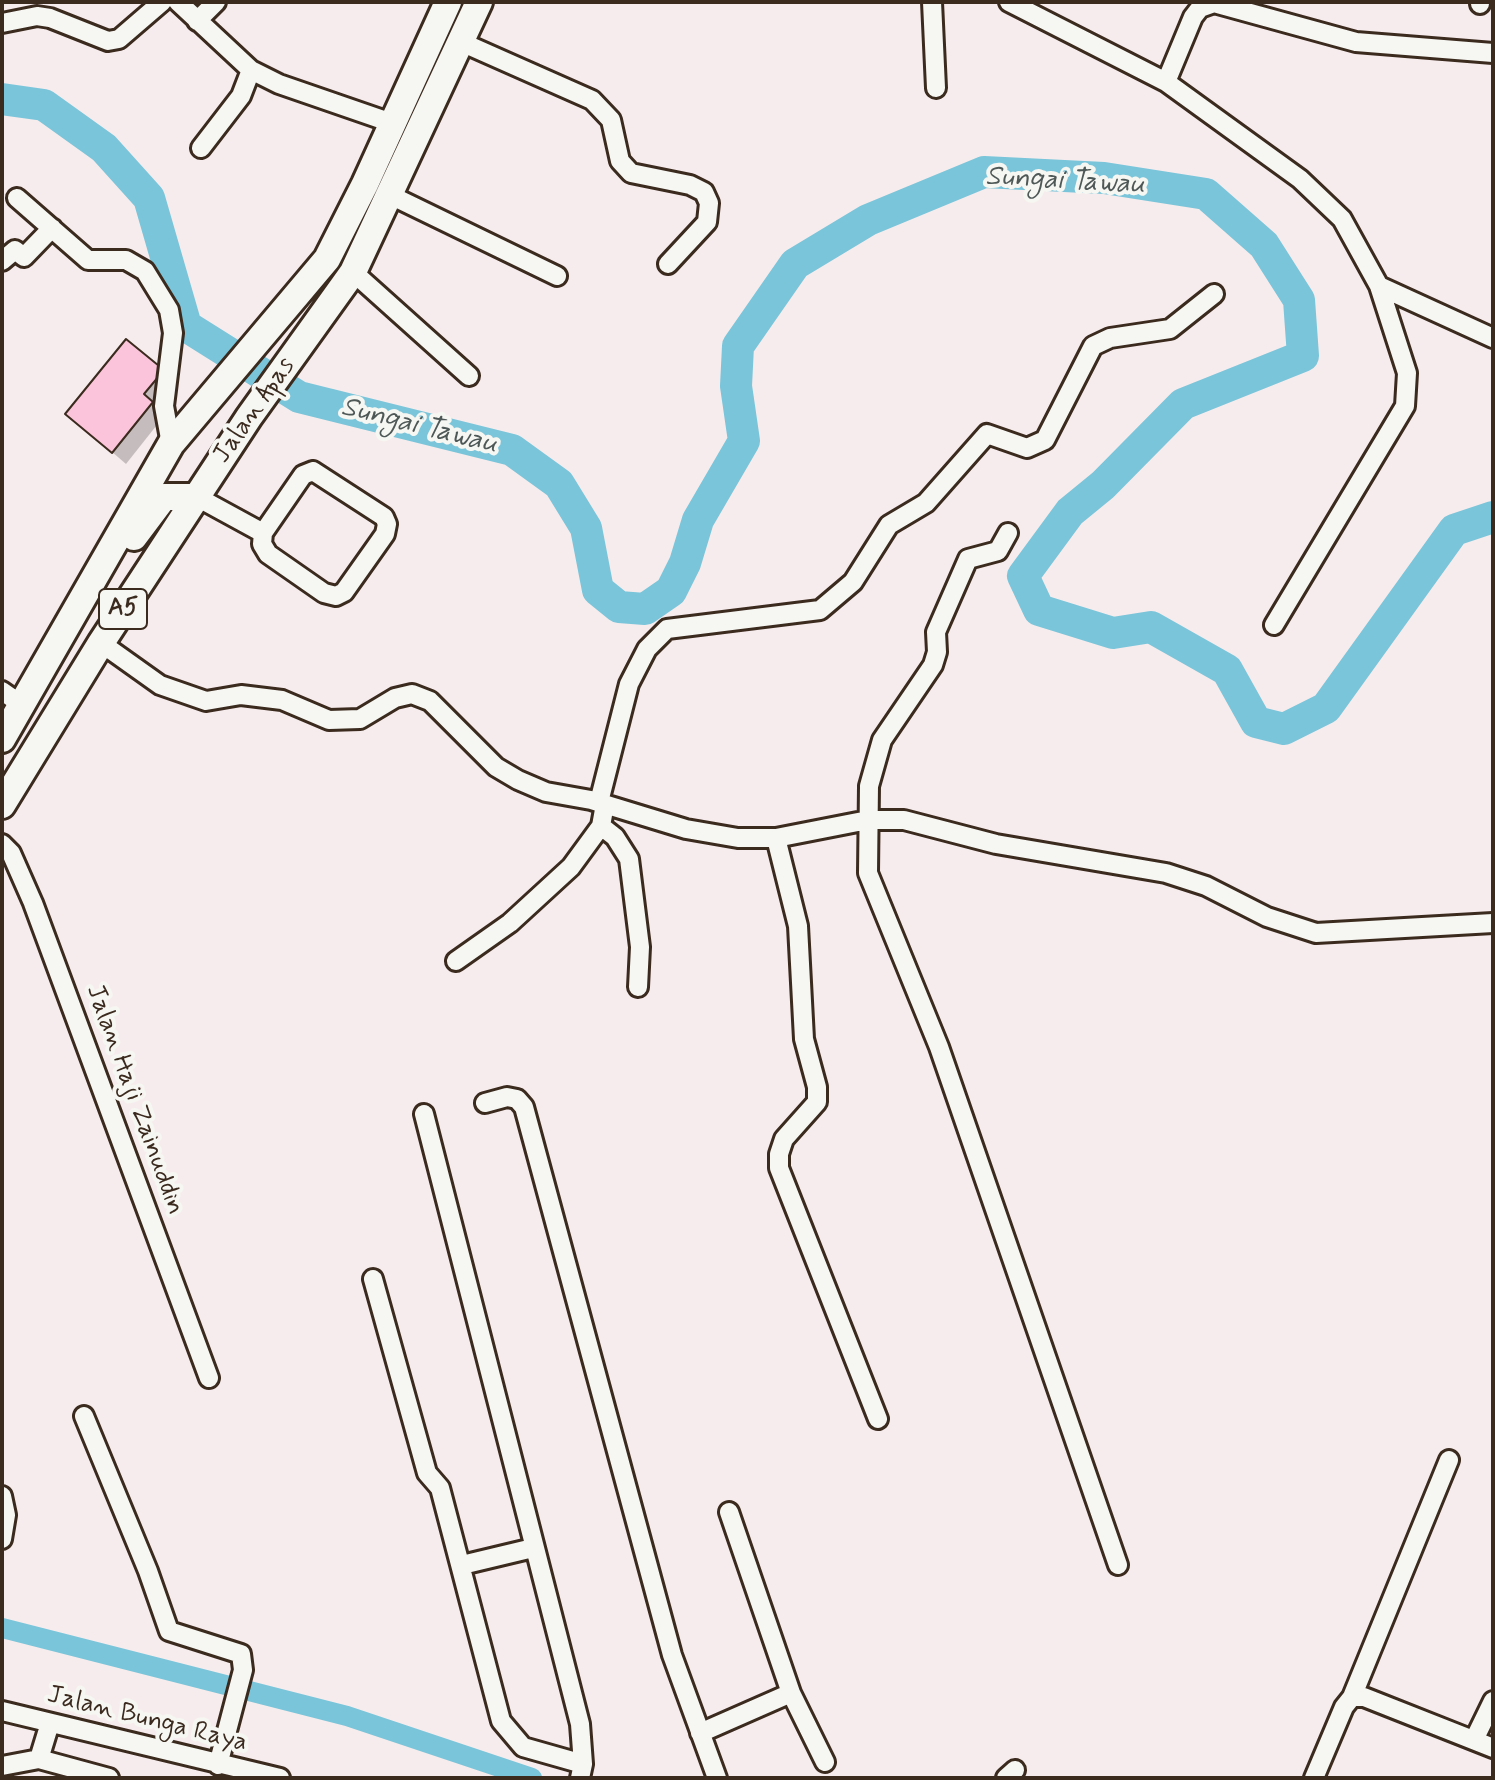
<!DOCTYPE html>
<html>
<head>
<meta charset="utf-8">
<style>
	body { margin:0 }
	#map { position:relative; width:1495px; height:1780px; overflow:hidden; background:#f7eced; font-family:Mynerve,sans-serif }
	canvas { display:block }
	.frame { position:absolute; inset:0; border:4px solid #3b2a1e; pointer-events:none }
</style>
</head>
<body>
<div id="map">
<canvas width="1495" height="1780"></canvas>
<div class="frame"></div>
</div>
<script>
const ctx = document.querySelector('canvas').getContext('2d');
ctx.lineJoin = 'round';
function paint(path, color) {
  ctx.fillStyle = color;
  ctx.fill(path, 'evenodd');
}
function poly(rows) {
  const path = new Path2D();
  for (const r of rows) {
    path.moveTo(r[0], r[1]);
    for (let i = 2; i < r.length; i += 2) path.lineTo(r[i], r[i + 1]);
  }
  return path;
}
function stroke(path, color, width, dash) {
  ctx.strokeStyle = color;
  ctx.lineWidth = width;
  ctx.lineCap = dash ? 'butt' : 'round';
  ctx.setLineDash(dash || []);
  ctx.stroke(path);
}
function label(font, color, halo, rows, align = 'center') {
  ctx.font = font + ' Mynerve,sans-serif';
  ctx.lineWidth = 8;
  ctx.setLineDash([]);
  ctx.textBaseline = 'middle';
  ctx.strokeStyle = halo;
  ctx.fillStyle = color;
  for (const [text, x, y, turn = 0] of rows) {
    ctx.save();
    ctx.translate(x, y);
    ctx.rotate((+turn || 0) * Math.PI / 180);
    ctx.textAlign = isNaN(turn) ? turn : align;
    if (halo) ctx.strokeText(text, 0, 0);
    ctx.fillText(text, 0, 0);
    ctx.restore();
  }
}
paint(poly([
	[162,371,164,416,126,464,68,414]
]), '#0003');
stroke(poly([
	[2,1628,347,1716,532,1778]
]), '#7ac5da', 20);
stroke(poly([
	[2,99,44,105,104,148,149,198,186,326,299,397,512,450,559,484,586,528,598,590,619,607,645,609,671,591,685,563,698,520,744,441,736,386,738,346,795,264,868,220,984,172,1104,178,1206,194,1264,245,1299,300,1303,356,1183,404,1103,485,1070,512,1023,576,1039,610,1113,633,1151,627,1227,670,1256,722,1284,729,1326,708,1454,530,1493,517]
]), '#7ac5da', 32);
const building = poly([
	[126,339,164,370,144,394,153,402,112,453,65,414,126,339]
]);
paint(building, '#fcc4da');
stroke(building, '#3b2a1e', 2);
const minor = poly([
	[178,2,251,70,279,84,392,123],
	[932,2,936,88],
	[1009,2,1166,82,1300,179,1342,219,1379,286,1407,373,1405,406,1274,625],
	[1480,2,1480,4],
	[197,21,216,2],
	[2,23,37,16,50,18,108,41,119,39,162,2],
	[461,42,592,100,611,120,620,161,631,173,690,185,704,192,709,203,707,222,668,264],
	[1166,82,1193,17,1200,8,1214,3,1356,42,1493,53],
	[201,148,241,96,251,70],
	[390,195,557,276],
	[17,198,88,260,126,260,145,271,169,310,173,333,164,406,171,444],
	[2,261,15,250,24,257,52,228],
	[353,272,469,376],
	[1379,286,1493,338],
	[313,471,384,517,387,524,385,534,344,592,336,596,324,593,268,554,262,544,263,533,303,475,313,471],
	[197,497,263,533],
	[1008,533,998,551,968,559,936,632,937,652,933,665,882,740,869,786,868,873,939,1047,1118,1565],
	[101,643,160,685,206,701,241,695,282,700,329,720,360,719,395,698,412,694,430,701,496,767,518,780,546,792,591,800,686,829,738,838,776,838,868,820,904,820,996,844,1166,873,1206,886,1267,917,1316,933,1493,923],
	[2,691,22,705],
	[599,802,629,684,647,649,667,629,820,610,853,582,889,525,926,503,987,434,1027,448,1045,440,1093,346,1110,338,1170,329,1214,294],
	[601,826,615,837,629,859,640,947,638,987],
	[776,838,798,926,804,1039,817,1087,817,1102,784,1139,779,1154,779,1168,878,1419],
	[2,844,11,853,33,903,209,1378],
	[456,961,510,923,571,867,601,826,605,804],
	[485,1103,507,1097,517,1099,524,1107,672,1655,717,1778],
	[424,1114,580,1724,583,1764,580,1778],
	[373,1279,427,1473,440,1488,501,1721,523,1747,583,1764],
	[84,1416,148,1571,169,1631,241,1654,243,1670,218,1765],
	[2,1496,6,1515,2,1539],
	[729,1512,791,1693,825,1762],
	[462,1565,533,1548],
	[1352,1697,1449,1460],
	[2,1711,280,1778],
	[700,1733,791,1693],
	[1474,1740,1493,1701],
	[39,1759,50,1723],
	[2,1766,39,1759,109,1778],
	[1006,1778,1015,1770],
	[1314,1778,1344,1707,1352,1697,1364,1697,1493,1748]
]);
const highway = poly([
	[134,537,164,497,197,497],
	[2,739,171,444,327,259,365,184,448,2],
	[2,805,101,643,249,417,353,272,479,2]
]);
stroke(minor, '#3b2a1e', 24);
stroke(highway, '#3b2a1e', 32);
stroke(minor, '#f6f6f2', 18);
stroke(highway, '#f6f6f2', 26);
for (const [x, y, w] of [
	[123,609,48]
]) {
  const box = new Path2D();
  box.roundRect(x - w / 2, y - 20, w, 40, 6);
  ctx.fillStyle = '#f6f6f2';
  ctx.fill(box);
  stroke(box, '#3b2a1e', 2);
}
label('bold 24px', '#3b2a1e', null, [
	["A5",123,609]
]);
label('26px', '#3b2a1e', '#f6f6f2', [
	["Jalan Apas",255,411,-55],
	["Jalan Haji Zainuddin",134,1100,70],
	["Jalan Bunga Raya",147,1720,14]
]);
label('italic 28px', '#4e5856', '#f6f6f2', [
	["Sungai Tawau",1065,182,3],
	["Sungai Tawau",419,427,14]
]);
</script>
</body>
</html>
